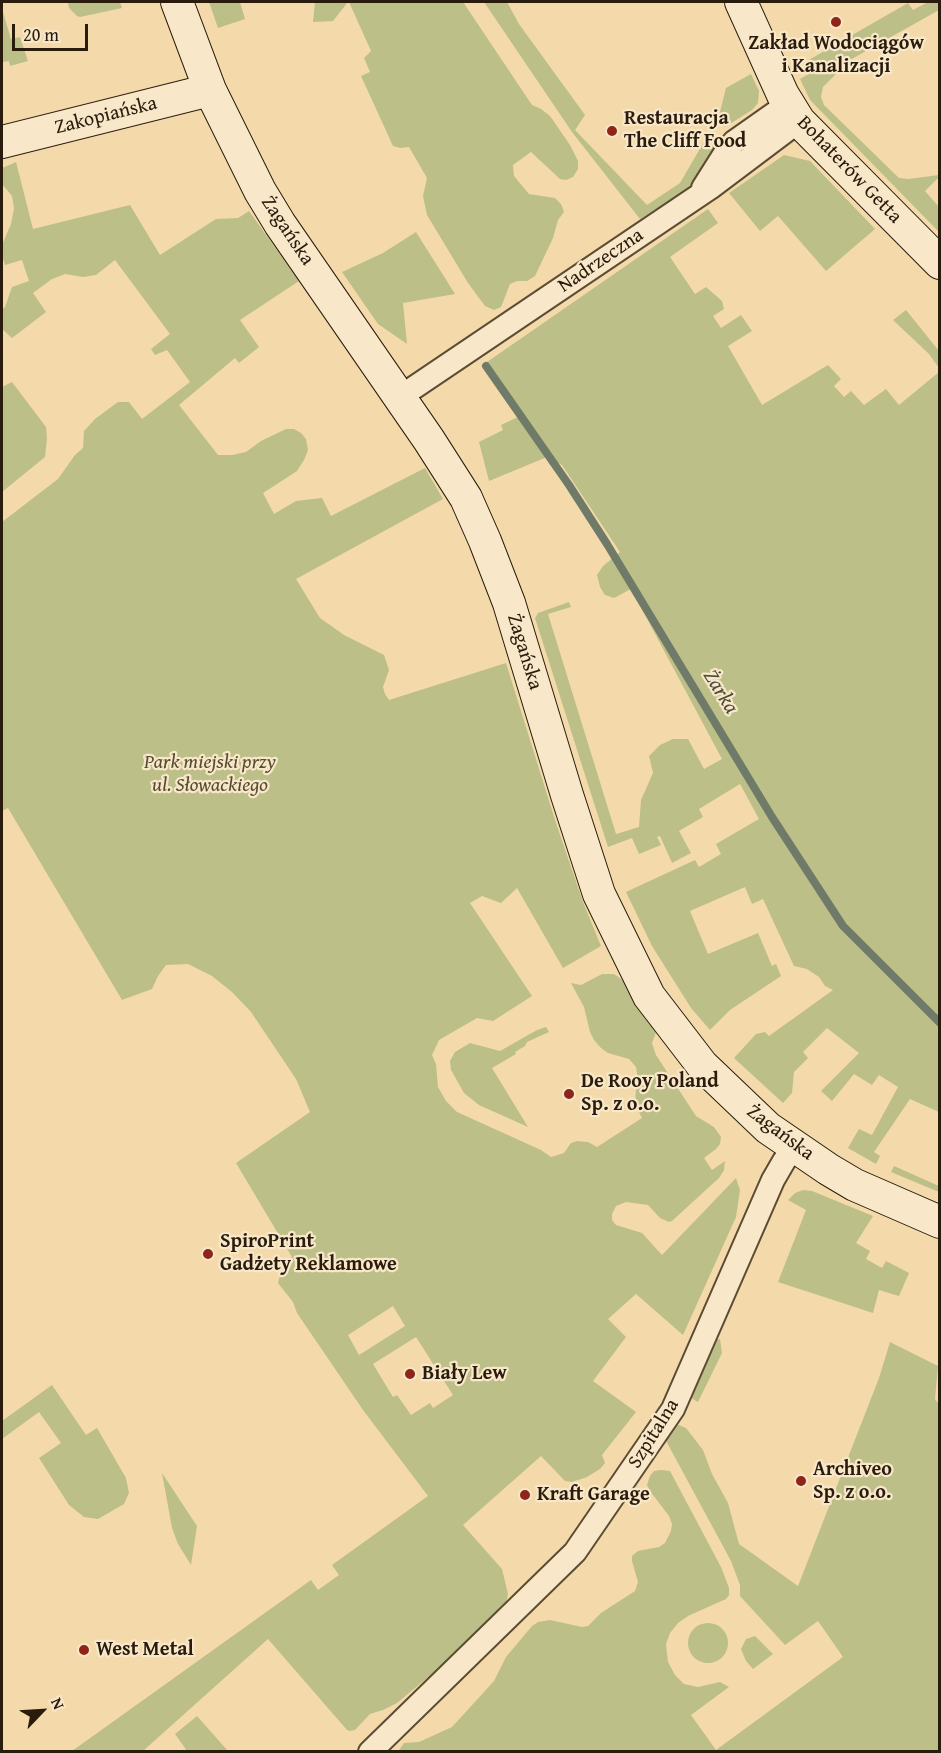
<!DOCTYPE html>
<html>
<head>
<meta charset="utf-8">
<style>
	body { margin:0 }
	#map { position:relative; width:941px; height:1753px; overflow:hidden; background:#f4daaa; font-family:"Gentium Book Plus",serif }
	canvas { display:block }
	.frame { position:absolute; inset:0; border:3px solid #291c0d; pointer-events:none }
	.north { position:absolute; left:12px; top:1681px; width:60px; height:60px; -webkit-text-stroke:4px #f8e7c8; paint-order:stroke; rotate:65deg; font-size:16px; font-weight:700; line-height:24px; text-align:center; color:#291c0d }
	.north::after { content:''; display:block; margin:auto; width:21px; height:27px; background:#291c0d; clip-path:polygon(50% 0,100% 100%,50% 72%,0 100%) }
	.scale { position:absolute; left:12px; top:24px; width:76px; height:27px; box-sizing:border-box; border:3px solid #291c0d; border-top:0; padding-left:8px; font-size:18px; line-height:21px; white-space:nowrap; color:#291c0d; -webkit-text-stroke:4px #f8e7c8; paint-order:stroke }
</style>
</head>
<body>
<div id="map">
<canvas width="941" height="1753"></canvas>
<div class="frame"></div>
<div class="north">N</div>
<div class="scale">20 m</div>
</div>
<script>
const ctx = document.querySelector('canvas').getContext('2d');
ctx.lineJoin = 'round';
function paint(path, color) {
  ctx.fillStyle = color;
  ctx.fill(path, 'evenodd');
}
function poly(rows) {
  const path = new Path2D();
  for (const r of rows) {
    if (r.length === 3) {
      path.moveTo(r[0] + r[2], r[1]);
      path.arc(r[0], r[1], r[2], 0, 2 * Math.PI);
      continue;
    }
    path.moveTo(r[0], r[1]);
    for (let i = 2; i < r.length; i += 2) path.lineTo(r[i], r[i + 1]);
  }
  return path;
}
function stroke(path, color, width, dash) {
  ctx.strokeStyle = color;
  ctx.lineWidth = width;
  ctx.lineCap = dash ? 'butt' : 'round';
  ctx.setLineDash(dash || []);
  ctx.stroke(path);
}
function label(font, color, halo, rows, align = 'center') {
  ctx.font = font + ' "Gentium Book Plus",serif';
  ctx.lineWidth = 4.5;
  ctx.setLineDash([]);
  ctx.textBaseline = 'middle';
  ctx.strokeStyle = halo;
  ctx.fillStyle = color;
  for (const [text, x, y, turn = 0] of rows) {
    ctx.save();
    ctx.translate(x, y);
    ctx.rotate((+turn || 0) * Math.PI / 180);
    ctx.textAlign = isNaN(turn) ? turn : align;
    if (halo) ctx.strokeText(text, 0, 0);
    ctx.fillText(text, 0, 0);
    ctx.restore();
  }
}
paint(poly([
	[71,2,120,2,122,8,80,17,77,16,69,8,68,3],
	[209,2,240,2,245,19,218,28],
	[315,2,348,2,333,21,313,22],
	[349,2,463,2,532,105,541,109,550,116,570,145,578,161,578,169,573,177,566,180,560,179,531,152,513,165,514,176,529,194,555,198,561,204,564,212,558,220,553,238,535,276,527,281,517,281,510,284,501,307,494,310,485,306,468,283,427,215,423,196,427,178,409,147,400,148,393,146,361,76,370,72,364,58,371,51],
	[484,2,507,2,519,24,585,115,575,130,647,205,680,183,705,140,718,150,702,175,691,187,640,219,572,132],
	[928,2,939,2,939,10,850,60,823,87,821,97,824,105,899,178,908,179,939,175,939,177,925,191,939,207,939,232,810,100,800,79,812,72,807,61,908,3,913,10],
	[2,9,11,39,20,37,28,61,10,66,9,61,2,62],
	[751,74,759,91,758,103,752,110,725,127,718,120,726,88],
	[784,155,810,161,875,229,826,271,778,216,760,231,729,193],
	[16,162,33,229,130,205,160,255,216,219,238,218,249,211,299,281,240,320,259,347,239,363,235,358,179,405,218,455,232,455,246,452,261,441,286,429,294,429,301,433,306,439,308,450,304,460,297,471,263,493,274,514,296,501,322,498,331,516,425,468,443,499,296,579,320,618,344,635,384,655,389,670,383,687,385,694,389,700,506,663,556,823,583,902,601,946,563,968,517,888,501,903,482,896,470,903,532,996,493,1021,477,1018,439,1040,432,1055,436,1064,438,1087,446,1101,457,1112,541,1150,551,1157,564,1153,571,1143,577,1141,588,1142,597,1147,642,1118,635,1104,637,1073,636,1067,629,1059,608,1053,601,1048,594,1040,590,1032,584,1007,571,983,581,985,602,974,614,974,635,989,658,1027,652,1043,656,1055,696,1116,714,1127,721,1137,720,1144,716,1149,704,1158,712,1170,725,1161,724,1170,719,1178,672,1221,669,1222,660,1218,648,1205,626,1202,616,1206,612,1214,612,1220,616,1225,642,1233,662,1255,736,1178,740,1190,736,1217,683,1335,636,1294,608,1319,626,1337,593,1381,636,1412,602,1455,605,1463,600,1469,587,1477,572,1482,565,1481,541,1456,463,1525,502,1569,508,1594,506,1604,468,1644,397,1703,383,1710,370,1714,355,1730,350,1731,347,1730,268,1639,143,1751,72,1751,311,1580,318,1590,339,1575,332,1565,428,1496,363,1410,297,1313,293,1302,278,1283,284,1260,292,1257,236,1163,310,1112,296,1079,251,1012,232,992,212,976,188,964,166,965,158,976,152,989,122,1000,8,808,2,811,2,522,58,479,75,455,83,448,84,431,95,419,118,402,129,402,142,419,190,382,167,350,155,355,151,349,170,334,115,260,96,275,83,277,65,274,52,279,33,293,46,312,12,338,2,329,2,309,5,307,12,287,29,281,22,260,5,265,2,255,2,245,11,224,14,208,12,196,2,184,2,168],
	[393,1306,405,1326,359,1355,348,1335],
	[416,1337,453,1395,433,1408,430,1403,411,1415,397,1395,393,1397,373,1364],
	[708,209,718,223,670,257,695,294,706,287,722,301,724,309,713,316,721,328,741,315,752,331,728,346,762,405,828,365,841,379,834,386,844,397,851,391,864,405,886,389,899,405,939,372,939,1112,910,1099,874,1152,880,1156,876,1164,848,1148,859,1129,872,1135,898,1087,879,1075,872,1085,854,1074,832,1101,821,1091,859,1053,827,1028,803,1052,808,1058,794,1072,792,1093,783,1103,734,1058,756,1034,765,1032,769,1036,833,990,825,986,819,977,807,969,794,966,763,899,752,904,745,887,690,911,708,954,758,933,772,966,776,964,781,976,730,1010,710,1030,691,1008,652,946,626,892,695,860,699,867,721,854,716,844,759,819,740,784,699,809,703,817,679,831,691,853,672,863,660,836,657,837,661,845,639,854,632,838,608,847,535,618,538,613,569,602,571,607,548,614,616,834,639,827,641,800,653,773,649,756,660,745,673,739,688,739,704,769,722,759,631,589,614,598,605,595,600,587,597,575,603,566,620,552,562,465,547,457,489,481,479,442,503,430,501,425,518,417,520,410,487,362],
	[416,232,455,294,403,303,407,344,378,324,342,272,383,253],
	[906,310,939,351,939,368,929,354,893,320],
	[12,382,46,427,47,438,45,457,2,492,2,387],
	[546,1027,549,1032,527,1042,525,1046,515,1052,516,1054,492,1068,528,1127,479,1105,464,1093,451,1070,450,1061,455,1052,470,1043,500,1051,537,1030],
	[894,1166,939,1186,939,1192,891,1172],
	[803,1190,812,1191,873,1216,856,1243,870,1251,866,1259,882,1268,886,1261,909,1273,899,1296,879,1290,873,1313,778,1282,806,1210,788,1200,795,1193],
	[720,1339,722,1353,698,1402,688,1396,714,1340],
	[890,1342,938,1366,935,1399,940,1406,939,1751,398,1752,404,1743,419,1742,452,1727,494,1681,506,1657,532,1626,538,1622,550,1620,582,1627,588,1626,601,1613,635,1591,638,1582,632,1561,632,1556,638,1551,659,1547,665,1543,671,1531,672,1524,669,1516,650,1491,647,1485,650,1476,654,1471,661,1470,670,1471,721,1567,729,1588,729,1595,726,1599,688,1616,678,1623,670,1633,666,1644,668,1662,675,1675,684,1684,698,1687,720,1682,729,1687,691,1715,716,1750,843,1657,818,1621,785,1645,740,1596,740,1585,731,1561,665,1439,676,1424,686,1428,703,1450,712,1474,728,1503,739,1544,798,1586,879,1378],
	[52,1385,86,1435,97,1428,126,1478,129,1493,124,1504,98,1519,84,1517,69,1505,39,1458,61,1443,39,1412,2,1439,2,1421],
	[162,1473,197,1526,191,1565,178,1544,172,1528],
	[708,1643,20],
	[755,1636,773,1654,753,1669,746,1661,741,1649,746,1639],
	[197,1716,228,1751,187,1751,175,1734]
]), '#bcbf88');
stroke(poly([
	[486,366,569,485,607,544,772,817,843,926,940,1023]
]), '#6f7b68', 8);
const street = poly([
	[703,188,727,150,734,142,788,104],
	[400,397,710,188,799,121],
	[370,1752,575,1552,673,1409,773,1180,784,1161,795,1146]
]);
const secondary = poly([
	[177,2,210,90,260,191,280,224,429,440,466,498,485,541,509,603,567,795,599,894,649,996,702,1065,768,1128,828,1169,855,1185,940,1222],
	[741,2,783,95,799,121,940,263],
	[2,142,210,90]
]);
stroke(street, '#5c4c34', 26);
stroke(secondary, '#291c0d', 34);
stroke(street, '#f8e7c8', 22);
stroke(secondary, '#f8e7c8', 32);
for (const [x, y, r, color] of [
	[836,22,6,"#8f2418"],
	[612,131,6,"#8f2418"],
	[569,1094,6,"#8f2418"],
	[208,1254,6,"#8f2418"],
	[410,1374,6,"#8f2418"],
	[801,1481,6,"#8f2418"],
	[525,1495,6,"#8f2418"],
	[84,1650,6,"#8f2418"]
]) {
  const dot = new Path2D();
  dot.arc(x, y, r, 0, 2 * Math.PI);
  ctx.fillStyle = color;
  ctx.fill(dot);
  stroke(dot, '#f8e7c8', 2);
}
label('bold 20px', '#291c0d', '#f8e7c8', [
	["Zakład Wodociągów",836,44,"center"],
	["i Kanalizacji",836,67,"center"],
	["Restauracja",624,119],
	["The Cliff Food",624,142],
	["De Rooy Poland",581,1082],
	["Sp. z o.o.",581,1105],
	["SpiroPrint",220,1242],
	["Gadżety Reklamowe",220,1265],
	["Biały Lew",422,1374],
	["Archiveo",813,1470],
	["Sp. z o.o.",813,1493],
	["Kraft Garage",537,1495],
	["West Metal",96,1650]
], 'left');
label('20px', '#291c0d', '#f8e7c8', [
	["Zakopiańska",106,116,-14],
	["Bohaterów Getta",849,170,46],
	["Żagańska",287,231,56],
	["Nadrzeczna",601,261,-34],
	["Żagańska",524,652,73],
	["Żagańska",780,1133,37],
	["Szpitalna",654,1434,-58]
]);
label('italic 20px', '#554d32', '#f8e7c8', [
	["Park miejski przy",210,763],
	["ul. Słowackiego",210,786]
]);
label('italic 21px', '#4c4c3a', '#f8e7c8', [
	["Żarka",720,692,58]
]);
</script>
</body>
</html>
